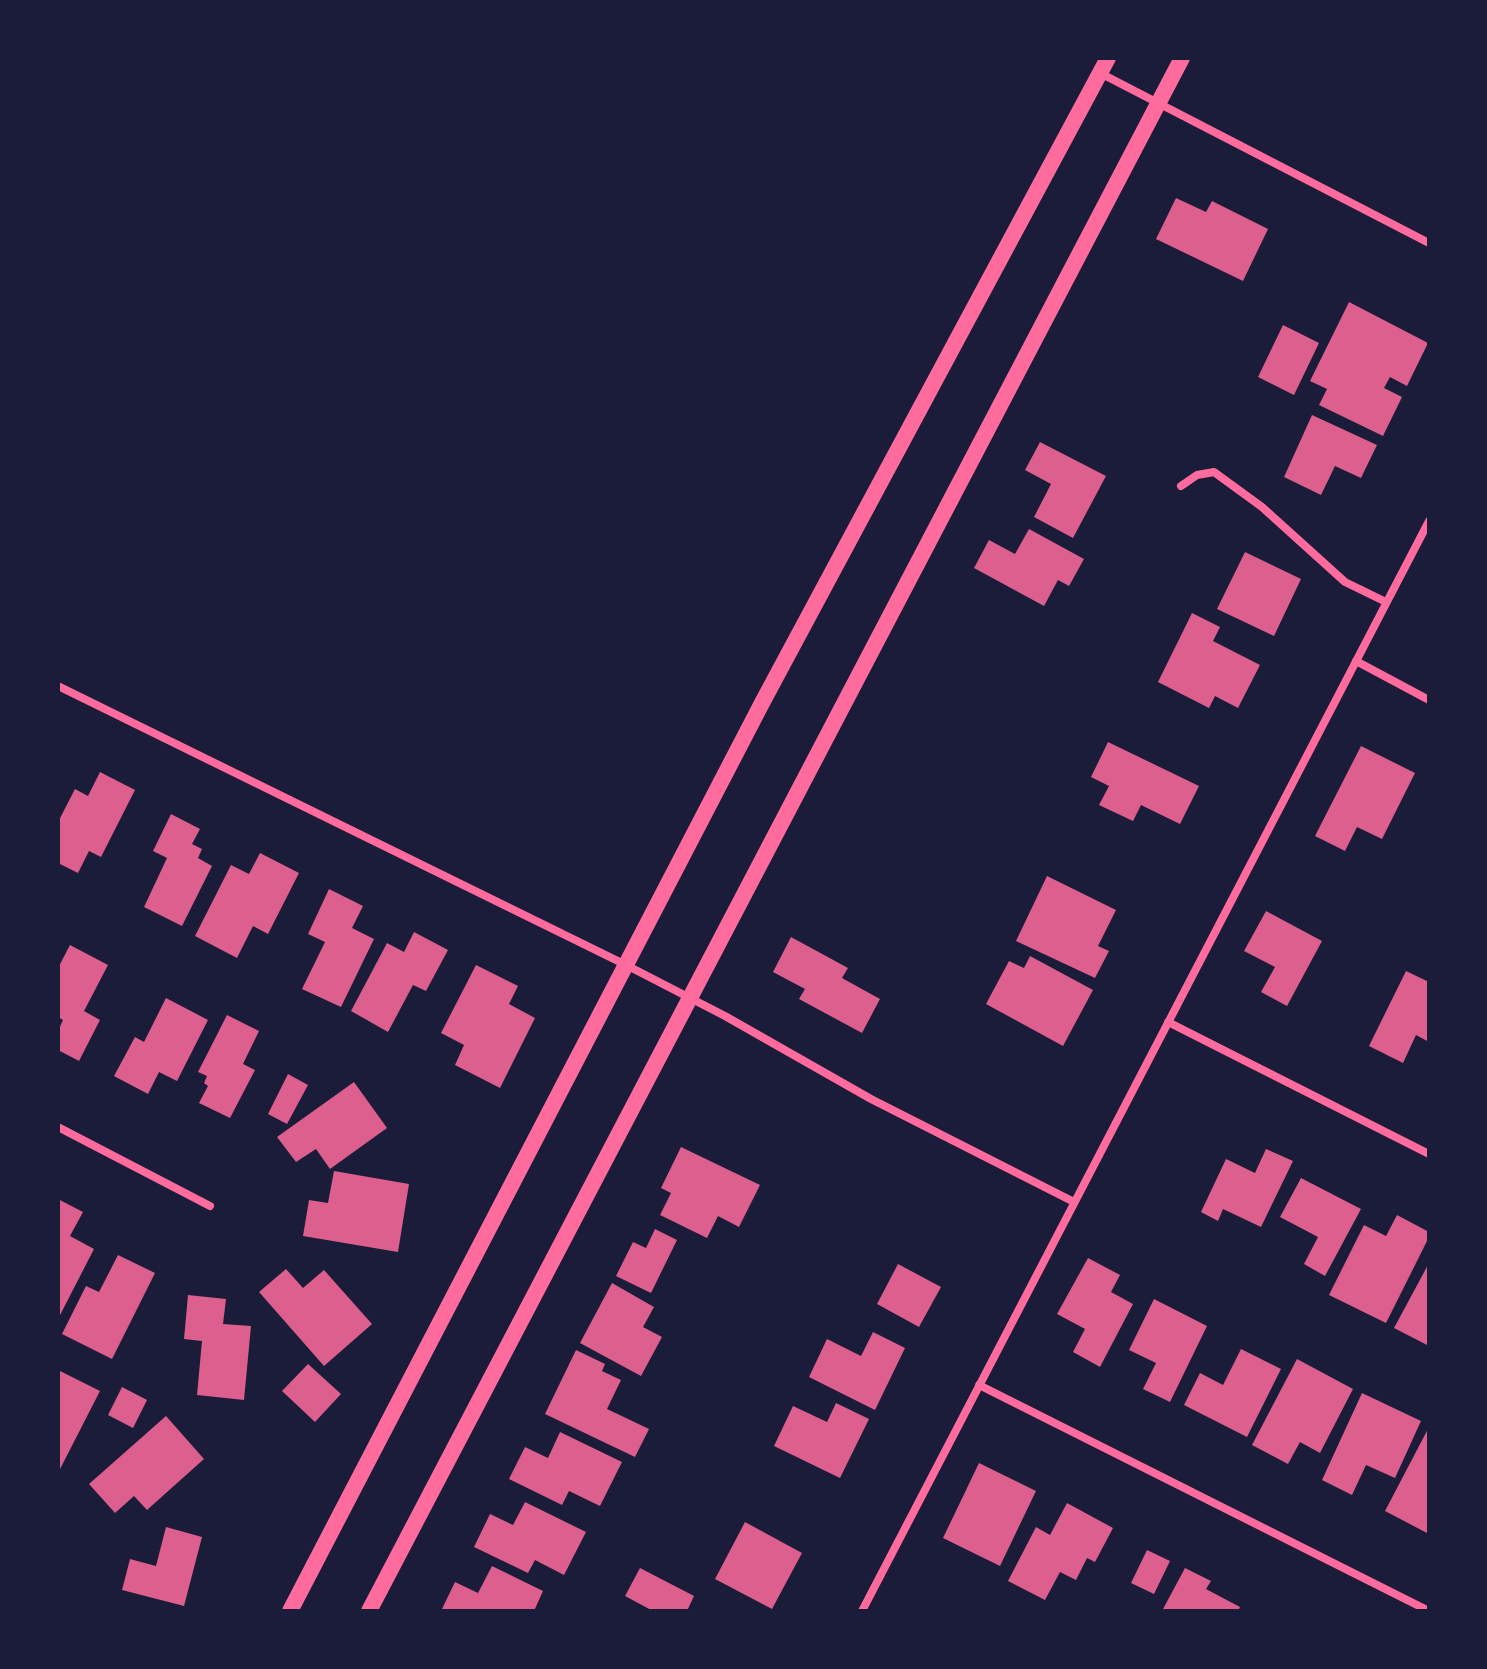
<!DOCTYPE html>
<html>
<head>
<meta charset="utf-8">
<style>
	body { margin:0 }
	#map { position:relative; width:1487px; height:1669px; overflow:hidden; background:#1b1b3a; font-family:"PT Sans",sans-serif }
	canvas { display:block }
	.frame { position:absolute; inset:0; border:60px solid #1b1b3a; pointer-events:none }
</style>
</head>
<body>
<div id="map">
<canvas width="1487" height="1669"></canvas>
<div class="frame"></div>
</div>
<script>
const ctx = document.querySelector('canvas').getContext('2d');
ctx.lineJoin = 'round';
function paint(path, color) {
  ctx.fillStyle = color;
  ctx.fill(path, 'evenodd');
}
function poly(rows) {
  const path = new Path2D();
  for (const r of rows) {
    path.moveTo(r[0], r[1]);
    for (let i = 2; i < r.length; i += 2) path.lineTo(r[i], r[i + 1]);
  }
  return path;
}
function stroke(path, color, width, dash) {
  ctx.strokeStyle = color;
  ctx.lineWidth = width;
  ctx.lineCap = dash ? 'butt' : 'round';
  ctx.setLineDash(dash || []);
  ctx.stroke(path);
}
paint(poly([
	[1176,198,1206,212,1212,201,1268,229,1243,281,1156,239],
	[1349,302,1428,343,1407,386,1390,377,1384,388,1402,397,1383,436,1319,405,1327,389,1310,381],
	[1283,325,1319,343,1294,395,1258,377],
	[1312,415,1377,445,1361,478,1335,466,1321,495,1284,477],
	[1040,442,1106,476,1073,538,1034,517,1051,484,1025,470],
	[1029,529,1084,559,1069,586,1058,580,1044,606,974,568,989,540,1015,554],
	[1245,552,1301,579,1274,636,1217,609],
	[1192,613,1220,627,1213,641,1260,665,1238,708,1215,696,1209,708,1158,682],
	[1108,742,1199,786,1180,824,1141,805,1133,821,1099,805,1109,786,1091,777],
	[1361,746,1415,773,1382,839,1357,827,1345,851,1315,836],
	[100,772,135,790,101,857,89,851,78,873,58,863,58,822,75,789,88,796],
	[171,814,200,829,192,844,202,849,198,858,212,866,182,926,144,907,167,858,153,851],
	[260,853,299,873,268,934,253,926,237,958,195,936,231,865,249,874],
	[1047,876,1116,910,1098,946,1109,951,1095,978,1016,941],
	[329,889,363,906,352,928,374,939,341,1007,302,989,325,942,308,934],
	[1266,911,1322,941,1287,1006,1261,992,1275,967,1244,951],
	[414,932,448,950,426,991,413,985,388,1032,351,1011,387,943,404,952],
	[791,937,848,968,842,978,880,999,862,1033,799,999,805,989,773,972],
	[70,945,108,965,84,1011,100,1020,79,1061,58,1050,58,1031,63,1020,58,1017,58,968],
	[1030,956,1093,990,1063,1046,986,1004,1009,961,1024,968],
	[476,965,518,986,509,1004,535,1018,500,1088,455,1065,464,1045,441,1033],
	[1406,971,1429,982,1429,1042,1416,1035,1403,1063,1369,1046],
	[166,998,208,1020,177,1081,159,1072,148,1094,114,1076,135,1037,144,1042],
	[227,1015,259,1031,243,1064,255,1070,230,1118,199,1103,208,1086,204,1083,207,1076,198,1072],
	[288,1074,308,1085,287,1124,268,1114],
	[354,1082,387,1128,330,1169,316,1149,296,1162,277,1137],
	[681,1147,760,1185,739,1227,718,1216,707,1238,660,1215,671,1193,661,1188],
	[1266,1149,1293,1161,1261,1227,1223,1209,1218,1221,1201,1212,1226,1159,1255,1173],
	[334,1171,409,1184,398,1252,303,1236,309,1200,328,1203],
	[1301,1178,1361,1209,1325,1276,1304,1264,1318,1237,1280,1217],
	[58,1199,83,1212,70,1236,94,1249,58,1319],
	[1397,1215,1429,1232,1429,1237,1386,1323,1329,1295,1364,1225,1386,1236],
	[655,1229,677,1240,651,1293,616,1276,633,1242,646,1248],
	[118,1255,155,1273,112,1359,62,1334,86,1286,99,1292],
	[1088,1258,1120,1275,1111,1292,1133,1304,1100,1367,1073,1352,1085,1329,1057,1314],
	[1429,1263,1429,1346,1394,1328],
	[898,1264,941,1287,919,1327,877,1304],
	[286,1269,303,1288,324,1270,372,1324,324,1366,259,1292],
	[612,1283,654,1307,643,1327,662,1337,641,1376,580,1343],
	[188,1295,226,1299,223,1324,251,1326,244,1400,197,1395,202,1341,184,1339],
	[1154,1299,1207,1326,1170,1402,1143,1389,1156,1363,1129,1350],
	[873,1332,905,1348,875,1410,809,1377,827,1339,861,1356],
	[1241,1349,1281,1369,1247,1437,1184,1405,1200,1373,1223,1385],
	[576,1350,605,1364,602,1371,621,1380,607,1409,649,1429,635,1457,545,1414],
	[1297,1359,1353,1389,1320,1453,1300,1442,1288,1464,1252,1445],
	[308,1364,341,1394,315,1422,282,1391],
	[58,1370,100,1391,58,1473],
	[122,1387,147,1400,133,1428,108,1415],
	[1362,1393,1421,1421,1395,1478,1366,1465,1352,1495,1322,1480],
	[836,1403,869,1419,840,1478,774,1446,793,1406,827,1422],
	[166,1416,204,1459,147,1510,134,1496,115,1513,89,1484],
	[1429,1427,1429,1530,1427,1533,1385,1511],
	[560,1432,622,1462,600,1506,569,1491,562,1505,509,1479,525,1447,548,1458],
	[979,1463,1036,1491,1000,1566,943,1538],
	[525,1502,586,1532,564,1575,535,1560,528,1573,474,1547,490,1514,513,1525],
	[1067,1503,1113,1528,1095,1562,1087,1558,1076,1580,1060,1572,1045,1600,1008,1581,1036,1527,1050,1535],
	[745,1522,802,1553,772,1609,715,1579],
	[166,1527,202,1537,184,1606,122,1590,130,1559,156,1566],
	[1147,1550,1170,1561,1154,1594,1131,1583],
	[492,1566,543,1591,534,1611,441,1611,455,1582,478,1593],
	[640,1568,694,1596,687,1611,653,1611,625,1596],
	[1185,1568,1211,1581,1206,1589,1240,1607,1238,1611,1162,1611]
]), '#dd5f8e');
stroke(poly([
	[1100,73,1429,243],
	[1181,486,1197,475,1214,472,1262,507,1345,582,1386,602],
	[1356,661,1429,700],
	[58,686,626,965,725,1016,871,1099,1074,1202],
	[1168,1022,1429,1154],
	[58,1127,210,1206],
	[979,1385,1429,1611],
	[862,1611,1429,521]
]), '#ff6b9d', 8);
stroke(poly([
	[290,1611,762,703,1108,58],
	[369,1611,1182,58]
]), '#ff6b9d', 16);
</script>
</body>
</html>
